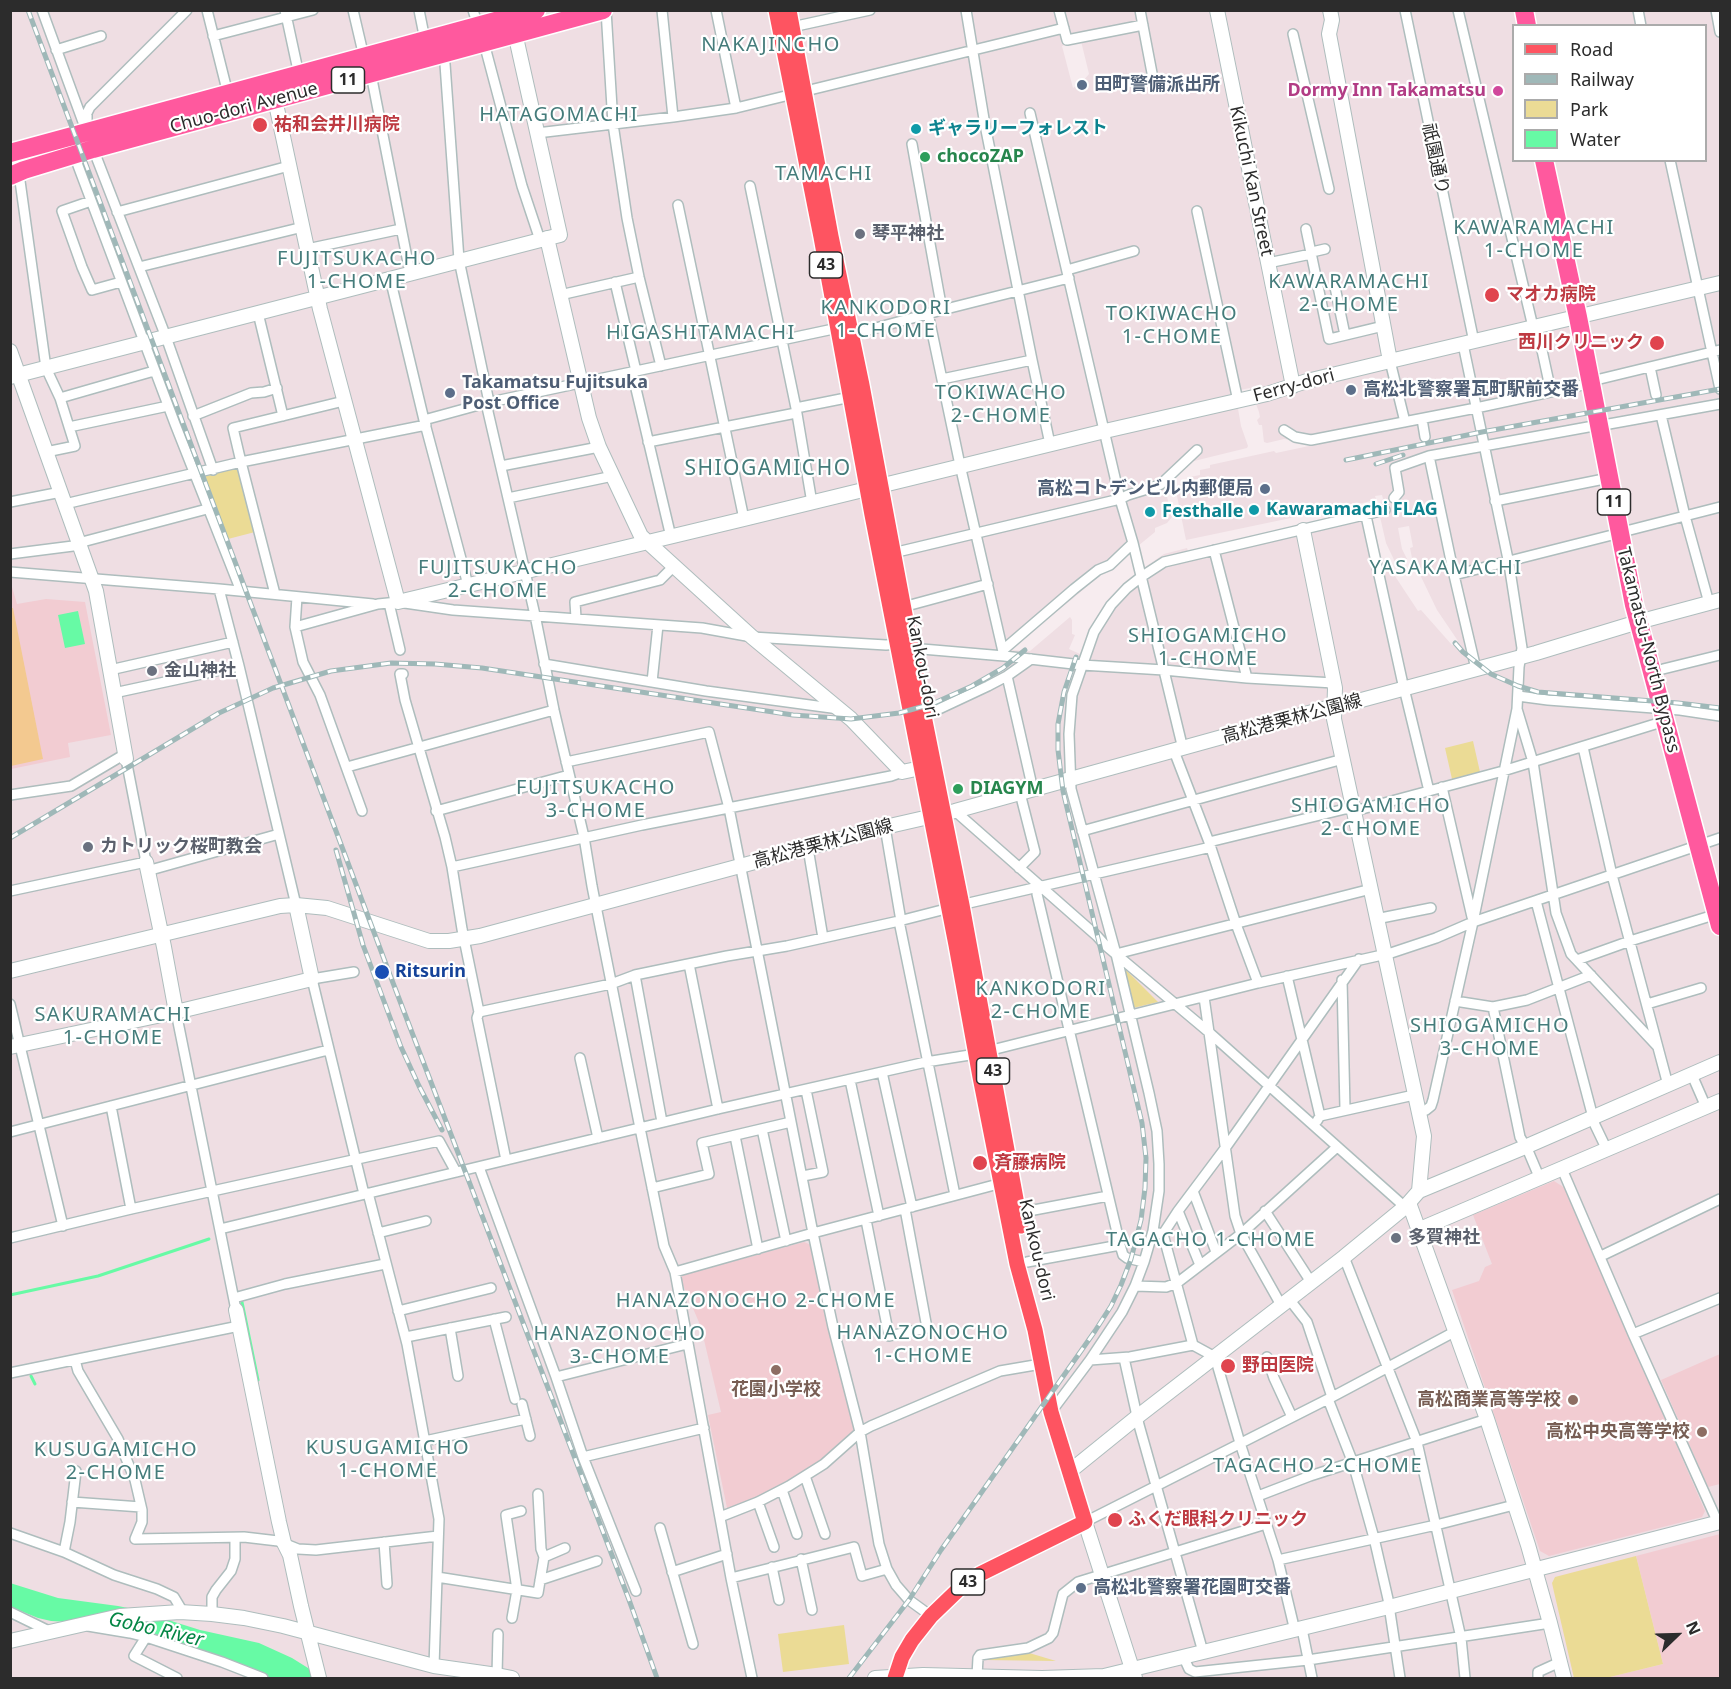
<!DOCTYPE html>
<html>
<head>
<meta charset="utf-8">
<style>
	body { margin:0 }
	#map { position:relative; width:1731px; height:1689px; overflow:hidden; background:#efdee3; font-family:"Noto Sans",sans-serif }
	canvas { display:block }
	.frame { position:absolute; inset:0; border:12px solid #2c2c2c; pointer-events:none }
	.legend { position:absolute; left:1512px; top:24px; width:195px; height:138px; box-sizing:border-box; background:#fff; border:2px solid #ababab; margin:0; padding:8px 10px; list-style:none; font-size:18px; color:#2c2c2c }
	.legend li { display:flex; align-items:center; gap:12px; height:30px }
	.legend b { width:30px; border:2px solid #ababab }
	.north { position:absolute; left:1647px; top:1605px; width:60px; height:60px; -webkit-text-stroke:4px #fff; paint-order:stroke; rotate:67deg; font-size:16px; font-weight:700; line-height:24px; text-align:center; color:#2c2c2c }
	.north::after { content:''; display:block; margin:auto; width:21px; height:27px; background:#2c2c2c; clip-path:polygon(50% 0,100% 100%,50% 72%,0 100%) }
</style>
</head>
<body>
<div id="map">
<canvas width="1731" height="1689"></canvas>
<div class="frame"></div>
<ul class="legend">
<li><b style="height:8px;background:#fe5461"></b>Road</li>
<li><b style="height:8px;background:#9fb8b8"></b>Railway</li>
<li><b style="height:16px;background:#ebdb95"></b>Park</li>
<li><b style="height:16px;background:#67faa5"></b>Water</li>
</ul>
<div class="north">N</div>
</div>
<script>
const ctx = document.querySelector('canvas').getContext('2d');
ctx.lineJoin = 'round';
function paint(path, color) {
  ctx.fillStyle = color;
  ctx.fill(path, 'evenodd');
}
function poly(rows) {
  const path = new Path2D();
  for (const r of rows) {
    path.moveTo(r[0], r[1]);
    for (let i = 2; i < r.length; i += 2) path.lineTo(r[i], r[i + 1]);
  }
  return path;
}
function stroke(path, color, width, dash) {
  ctx.strokeStyle = color;
  ctx.lineWidth = width;
  ctx.lineCap = dash ? 'butt' : 'round';
  ctx.setLineDash(dash || []);
  ctx.stroke(path);
}
function label(font, color, halo, rows, align = 'center') {
  ctx.font = font + ' "Noto Sans","Noto Sans JP",sans-serif';
  ctx.lineWidth = 4.5;
  ctx.setLineDash([]);
  ctx.textBaseline = 'middle';
  ctx.strokeStyle = halo;
  ctx.fillStyle = color;
  for (const [text, x, y, turn = 0] of rows) {
    ctx.save();
    ctx.translate(x, y);
    ctx.rotate((+turn || 0) * Math.PI / 180);
    ctx.textAlign = isNaN(turn) ? turn : align;
    if (halo) ctx.strokeText(text, 0, 0);
    ctx.fillText(text, 0, 0);
    ctx.restore();
  }
}
paint(poly([
	[10,587,12,587,17,604,46,599,85,602,111,735,68,743,70,757,11,769],
	[1554,1181,1565,1188,1705,1511,1702,1517,1549,1556,1540,1551,1452,1290,1479,1281,1485,1267,1492,1264,1473,1215],
	[804,1242,811,1245,855,1431,822,1461,778,1488,730,1509,727,1508,708,1415,721,1412,701,1327,680,1278,683,1275],
	[1720,1354,1720,1484,1708,1487,1661,1380],
	[1720,1534,1720,1678,1606,1678,1663,1664,1636,1556]
]), '#f2ccd2');
paint(poly([
	[239,467,255,532,228,539,205,476],
	[1473,741,1480,772,1452,779,1445,748],
	[1125,969,1158,1002,1133,1008],
	[1636,1556,1663,1664,1606,1678,1574,1678,1554,1592,1552,1583,1555,1577],
	[844,1625,849,1664,783,1672,778,1634],
	[1026,1652,1056,1661,984,1660,985,1658]
]), '#ebdb95');
paint(poly([
	[11,608,13,608,43,759,11,766]
]), '#f3c990');
paint(poly([
	[1081,41,1089,74,1083,81,1073,88,1062,46],
	[1250,388,1259,412,1260,417,1257,420,1259,425,1262,425,1264,442,1267,443,1284,439,1307,442,1309,446,1276,453,1274,451,1210,465,1210,468,1200,470,1200,475,1190,477,1191,482,1180,484,1181,489,1176,491,1186,540,1367,502,1376,499,1375,496,1382,495,1383,499,1378,508,1386,543,1396,564,1407,559,1402,549,1398,528,1409,526,1413,547,1410,548,1412,558,1437,610,1458,641,1452,645,1421,610,1418,611,1387,564,1383,565,1371,512,1188,551,1187,548,1164,554,1141,570,1119,592,1089,635,1080,654,1069,649,1075,635,1072,634,1072,620,1070,617,1030,651,1011,650,1010,646,1027,635,1071,600,1097,578,1095,575,1110,569,1155,532,1155,528,1167,523,1172,517,1166,493,1171,491,1171,482,1173,478,1190,462,1247,448,1248,446,1241,426,1235,391]
]), '#f7ecef');
paint(poly([
	[78,611,85,644,65,648,58,615],
	[10,1583,58,1598,118,1606,133,1609,200,1630,259,1643,292,1658,324,1678,271,1678,254,1671,84,1623,51,1621,38,1618,11,1607]
]), '#67faa5');
stroke(poly([
	[10,1295,98,1276,209,1239],
	[242,1302,258,1380],
	[31,1376,35,1384]
]), '#67faa5', 3);
const street = poly([
	[42,10,87,133],
	[207,10,228,94],
	[285,10,299,75],
	[353,10,364,57],
	[419,10,423,30,429,39],
	[473,10,478,26],
	[606,10,613,124,627,218,639,277,661,366],
	[662,10,673,117],
	[716,10,736,108],
	[966,10,985,125,1032,360,1050,444],
	[1059,10,1067,40,1143,25],
	[1140,10,1152,73],
	[1405,10,1474,342],
	[1458,10,1533,327],
	[1638,10,1641,26],
	[1716,10,1720,32],
	[792,27,870,10],
	[1293,34,1329,189],
	[213,36,313,10],
	[484,43,522,186,540,240],
	[56,50,101,36],
	[440,52,445,64,459,260,489,402],
	[371,74,410,273],
	[1030,113,1120,499,1133,543,1183,749],
	[87,126,87,113,90,107,187,10],
	[537,133,673,117,736,108,1064,28],
	[912,144,942,310],
	[92,146,166,337,213,470],
	[74,155,175,424,241,591],
	[1670,160,1720,389],
	[17,173,20,181,46,368,60,398,75,446,46,452],
	[750,186,796,408,812,503],
	[91,201,62,211,82,267,92,290,121,282],
	[678,205,744,519],
	[1197,211,1238,401],
	[117,212,289,166],
	[1306,229,1329,339,1383,326],
	[307,249,401,229],
	[1268,263,1311,254,1312,252,1325,249],
	[139,267,303,227],
	[1067,270,1134,251],
	[390,278,424,420,468,585],
	[615,282,636,371],
	[1335,287,1345,335],
	[560,295,639,277],
	[258,313,283,416],
	[928,313,960,465,1004,656],
	[1537,327,1551,392],
	[1390,361,1405,422],
	[1650,367,1656,395],
	[632,372,671,537],
	[942,379,1032,360],
	[60,398,154,371],
	[486,403,535,615,554,710,584,837,592,886,640,1128,664,1246,675,1272,731,1578,752,1678],
	[796,408,851,397],
	[1661,415,1685,516,1709,603],
	[193,416,251,393,264,392,277,388],
	[1422,419,1425,437],
	[424,420,486,403,838,328,851,334,861,332,942,310,1069,278],
	[1609,424,1720,404],
	[69,427,168,406],
	[1284,430,1295,437,1311,440,1476,408,1583,385,1600,379,1720,350],
	[648,442,796,413],
	[1429,456,1454,575,1476,669],
	[501,466,599,447],
	[508,498,613,476],
	[1394,498,1399,492,1395,468,1429,456,1599,425],
	[1495,501,1609,478],
	[10,502,61,492],
	[65,504,241,462,426,425],
	[1366,516,1402,680,1429,791],
	[1630,530,1720,507],
	[1214,550,1247,678],
	[893,553,1120,499,1128,495,1154,487,1161,484,1197,450],
	[10,554,73,546,86,541,207,509],
	[10,572,219,589,373,604],
	[1454,575,1620,533],
	[219,589,239,666,296,905],
	[275,594,241,462,233,428,344,401],
	[297,597,295,627,303,662,320,695,362,811],
	[389,603,400,650],
	[903,607,988,584],
	[576,618,575,602,660,580,675,565],
	[295,627,378,604,398,602,453,610,702,628,752,637,886,645,898,644],
	[1003,650,1074,589,1098,570,1110,565,1133,543],
	[911,651,922,649,1004,656,1082,665,1164,670,1247,678,1334,683],
	[544,664,706,691,839,709],
	[1663,669,1720,655],
	[110,670,233,642],
	[403,674,400,674,405,700,445,837,452,867,462,929,479,1012,477,1018,506,1160],
	[1007,676,1033,790],
	[652,682,658,625],
	[114,693,239,666],
	[1518,696,1548,700,1680,710,1720,716],
	[1517,709,1533,762,1556,913,1571,954,1657,1046],
	[924,716,988,686,1007,676,1031,659],
	[1583,747,1612,875,1668,1085],
	[1174,751,1209,842,1236,924,1258,983],
	[566,762,709,732,729,808,813,1233,833,1327,860,1432,879,1544,887,1569,896,1585,909,1600,931,1616],
	[347,767,554,710],
	[1442,787,1472,917],
	[10,795,71,786,125,754],
	[436,811,569,775],
	[955,811,1097,936,1105,945,1211,1034,1405,1207],
	[885,827,901,921],
	[1082,831,1343,759],
	[1209,842,1345,809,1362,809,1503,771,1665,721],
	[808,848,823,938],
	[452,867,642,825,891,776,902,772],
	[1019,868,1035,852,1020,793],
	[147,871,279,834],
	[1040,887,1037,894,1120,1245,1123,1255,1127,1258,1144,1262],
	[10,891,146,862,126,759],
	[1536,901,1595,1125,1607,1150],
	[1376,919,1431,908],
	[899,921,955,1195],
	[1116,954,1371,889],
	[1577,960,1630,941,1717,914],
	[689,964,718,1109],
	[354,972,312,979,364,1194],
	[635,975,662,1122],
	[1287,976,1320,1116],
	[1342,980,1345,1109],
	[1204,997,1235,1216,1241,1234,1281,1305],
	[1455,1001,1493,1007,1527,1000,1591,975],
	[10,1004,63,1226],
	[1647,1004,1701,988],
	[1493,1007,1520,1137,1529,1153,1540,1179],
	[176,1012,236,1310],
	[479,1012,611,984,635,975,727,956,787,946,899,921,969,903,1211,847],
	[580,1058,598,1138],
	[882,1072,912,1207],
	[1692,1075,1706,1107],
	[850,1080,879,1216],
	[111,1106,131,1209],
	[1418,1113,1426,1110,1431,1106,1433,1100,1473,922,1517,709,1519,667,1522,648,1509,564,1463,344],
	[1317,1121,1320,1116,1414,1095],
	[762,1129,786,1241],
	[10,1132,328,1050],
	[735,1136,758,1249],
	[479,1167,556,1377,583,1457,636,1591],
	[1562,1169,1633,1334,1718,1523],
	[803,1176,823,1172,806,1090],
	[652,1188,709,1174,702,1143,791,1122],
	[1193,1191,1216,1252],
	[368,1193,407,1344,439,1519,434,1666],
	[1178,1211,1200,1265],
	[1265,1211,1311,1282],
	[1018,1213,1108,1196],
	[866,1220,889,1336,927,1328,905,1209],
	[220,1229,718,1109,926,1062,976,1054,1258,983,1391,953,1436,938,1473,922,1720,838],
	[378,1233,426,1221],
	[1158,1233,1163,1234,1178,1211,1226,1147,1359,959],
	[1163,1234,1193,1345,1215,1357,1240,1443,1278,1560,1295,1631],
	[10,1238,131,1209,439,1141,456,1172],
	[1601,1256,1720,1199],
	[1344,1257,1417,1442,1461,1638,1465,1678],
	[1027,1262,1120,1245],
	[675,1272,813,1233,1002,1183],
	[1135,1286,1166,1287,1177,1283,1241,1234,1337,1147],
	[234,1298,285,1284,385,1264],
	[1289,1299,1307,1322,1332,1397],
	[398,1311,491,1288],
	[494,1319,515,1399],
	[450,1328,458,1376],
	[1633,1334,1720,1298],
	[406,1337,506,1317],
	[1267,1357,1274,1378,1292,1417],
	[1124,1358,1139,1425,1203,1652],
	[75,1360,78,1371,118,1439,135,1480,142,1510,142,1522,135,1539,244,1537,278,1541,298,1549,316,1550,438,1536],
	[1090,1360,1130,1357,1193,1345],
	[10,1373,239,1326],
	[556,1377,687,1344],
	[1328,1399,1353,1463,1374,1538,1388,1599,1400,1678],
	[522,1404,530,1436],
	[1051,1412,1090,1360,1122,1312,1135,1286,1144,1262,1153,1231,1159,1191,1159,1164,1157,1131,1149,1093,1116,954,1071,789,1069,734,1072,695,1094,632,1111,605,1127,588,1141,577,1164,562,1385,510],
	[425,1441,526,1419],
	[583,1457,704,1428],
	[805,1476,825,1534],
	[782,1490,797,1534],
	[1258,1496,1310,1476,1487,1419],
	[72,1502,141,1507],
	[758,1502,774,1547],
	[720,1517,758,1502,789,1486,824,1464,860,1432,871,1426,1000,1371,1041,1364],
	[1085,1522,1332,1397,1456,1331],
	[660,1528,693,1644],
	[10,1533,64,1552,114,1575,157,1589,174,1597,180,1607,180,1612],
	[384,1542,387,1584],
	[64,1552,70,1522,76,1471],
	[544,1557,565,1548],
	[801,1559,812,1610],
	[1278,1560,1436,1525,1514,1505],
	[772,1567,779,1600],
	[672,1572,727,1554],
	[437,1577,538,1593,544,1557,541,1549,538,1494],
	[731,1578,854,1547,862,1576,887,1569],
	[540,1580,597,1561],
	[10,1612,51,1632],
	[212,1614,212,1597,216,1590,231,1571,235,1559,235,1538],
	[512,1618,517,1590,506,1515,521,1511],
	[88,1626,130,1633,146,1637,222,1662,263,1678],
	[1302,1629,1312,1678],
	[146,1637,134,1656,177,1678],
	[1184,1658,1189,1669,1195,1672,1308,1660,1550,1623],
	[497,1675,498,1634],
	[977,1676,978,1658,980,1655,1028,1648,1049,1638,1053,1633,1063,1594,1078,1582,1266,1524],
	[1538,1678,1538,1672,1560,1662]
]);
const secondary = poly([
	[1217,10,1293,386],
	[1330,10,1332,20,1329,34,1390,361],
	[273,90,320,309,398,602,744,519,1105,431,1267,394,1307,381,1390,361,1720,283],
	[547,238,589,418,599,447,641,536,752,637,851,719,902,772,921,768],
	[10,351,96,591,126,759],
	[10,377,560,235,513,24],
	[1303,530,1335,688,1334,719,1424,1136,1419,1191],
	[146,862,164,947,176,1012],
	[10,971,280,906,296,905,327,908,429,941,449,941,480,936,885,827,955,811,1334,706,1354,702,1536,653,1638,622,1720,600],
	[10,1047,176,1012,312,979,296,905],
	[1409,1203,1487,1419,1528,1545,1550,1623,1564,1678],
	[1420,1229,1720,1101],
	[236,1310,279,1522,284,1543,290,1555,301,1606,319,1678],
	[1069,1472,1137,1417,1344,1257,1405,1207,1419,1191,1525,1147,1720,1062],
	[1085,1522,1135,1678],
	[10,1641,120,1616,180,1612,212,1614,244,1618,283,1626,434,1666,497,1675,512,1678],
	[875,1678,923,1675,1042,1678,1104,1676,1389,1607,1720,1522]
]);
const primary = poly([
	[776,10,821,237,872,515,956,945,980,1077,1017,1264,1035,1330,1051,1412,1085,1522,980,1574,959,1589,931,1616,912,1640,902,1657,895,1678],
	[789,10,831,236,862,385,924,716,962,905,1021,1226]
]);
const highway = poly([
	[1524,10,1527,26],
	[10,153,536,10],
	[1544,160,1578,317,1634,605,1720,926],
	[10,176,24,170,93,149,603,10]
]);
stroke(street, '#aebdbd', 12);
stroke(secondary, '#aebdbd', 16);
stroke(primary, '#fff', 18);
stroke(highway, '#fff', 21);
stroke(street, '#fff', 9);
stroke(secondary, '#fff', 14);
stroke(primary, '#fe5461', 15);
stroke(highway, '#ff599e', 18);
const rail = poly([
	[28,10,390,975,628,1597,657,1678],
	[1346,460,1482,432,1720,389],
	[1376,464,1403,455],
	[1455,643,1463,652,1491,674,1518,686,1538,692,1678,703,1720,708],
	[10,838,219,713,273,688,331,671,391,663,435,664,482,668,793,715,851,719,899,713,932,704,972,686,1003,668,1025,650],
	[336,850,363,945,401,1047,419,1086,442,1130],
	[849,1678,909,1600,941,1550,1095,1331,1111,1306,1121,1285,1131,1259,1141,1220,1145,1188,1146,1158,1142,1123,1063,791,1058,750,1058,724,1064,692,1076,657]
]);
stroke(rail, '#9fb8b8', 5);
stroke(rail, '#fff', 3, [9]);
for (const [x, y, r, color] of [
	[1082,85,6,"#5c6f8a"],
	[1498,91,6,"#d1479c"],
	[260,125,8,"#e0444e"],
	[916,129,6,"#0f9aa8"],
	[925,157,6,"#2e9e5b"],
	[860,234,6,"#6b7280"],
	[1492,295,8,"#e0444e"],
	[1657,343,8,"#e0444e"],
	[1351,390,6,"#5c6f8a"],
	[450,393,6,"#5c6f8a"],
	[1265,489,6,"#5c6f8a"],
	[1254,510,6,"#0f9aa8"],
	[1150,512,6,"#0f9aa8"],
	[152,671,6,"#6b7280"],
	[958,789,6,"#2e9e5b"],
	[88,847,6,"#6b7280"],
	[382,972,8,"#1a4fb4"],
	[980,1163,8,"#e0444e"],
	[1396,1238,6,"#6b7280"],
	[1228,1366,8,"#e0444e"],
	[776,1370,6,"#8d6e63"],
	[1573,1400,6,"#8d6e63"],
	[1702,1432,6,"#8d6e63"],
	[1115,1520,8,"#e0444e"],
	[1081,1588,6,"#5c6f8a"]
]) {
  const dot = new Path2D();
  dot.arc(x, y, r, 0, 2 * Math.PI);
  ctx.fillStyle = color;
  ctx.fill(dot);
  stroke(dot, '#fff', 2);
}
for (const [x, y, w] of [
	[348,80,33],
	[826,265,33],
	[1614,502,33],
	[993,1071,33],
	[968,1582,33]
]) {
  const box = new Path2D();
  box.roundRect(x - w / 2, y - 13, w, 26, 4.5);
  ctx.fillStyle = '#fff';
  ctx.fill(box);
  stroke(box, '#2c2c2c', 1.5);
}
label('bold 16px', '#2c2c2c', null, [
	["11",348,80],
	["43",826,265],
	["11",1614,502],
	["43",993,1071],
	["43",968,1582]
]);
label('bold 18px', '#4e5e75', '#fff', [
	["田町警備派出所",1094,85],
	["Takamatsu Fujitsuka",462,383],
	["Post Office",462,404],
	["高松北警察署瓦町駅前交番",1363,390],
	["高松コトデンビル内郵便局",1253,489,"right"],
	["高松北警察署花園町交番",1093,1588]
], 'left');
label('bold 18px', '#b23c85', '#fff', [
	["Dormy Inn Takamatsu",1486,91]
], 'right');
label('18px', '#2c2c2c', '#fff', [
	["Chuo-dori Avenue",244,108,-15],
	["祇園通り",1435,159,78],
	["Kikuchi Kan Street",1251,181,78],
	["Ferry-dori",1294,386,-15],
	["Takamatsu-North Bypass",1648,650,76],
	["Kankou-dori",922,667,79],
	["高松港栗林公園線",1292,719,-15],
	["高松港栗林公園線",823,844,-15],
	["Kankou-dori",1036,1250,77]
]);
label('bold 18px', '#be3a42', '#fff', [
	["祐和会井川病院",274,125],
	["マオカ病院",1506,295],
	["西川クリニック",1644,343,"right"],
	["斉藤病院",994,1163],
	["野田医院",1242,1366],
	["ふくだ眼科クリニック",1128,1520]
], 'left');
label('bold 18px', '#0d838f', '#fff', [
	["ギャラリーフォレスト",928,129],
	["Kawaramachi FLAG",1266,510],
	["Festhalle",1162,512]
], 'left');
label('bold 18px', '#27864d', '#fff', [
	["chocoZAP",937,157],
	["DIAGYM",970,789]
], 'left');
label('bold 18px', '#5b616d', '#fff', [
	["琴平神社",872,234],
	["金山神社",164,671],
	["カトリック桜町教会",100,847],
	["多賀神社",1408,1238]
], 'left');
label('bold 18px', '#164399', '#fff', [
	["Ritsurin",395,972]
], 'left');
label('bold 18px', '#785e54', '#fff', [
	["花園小学校",776,1390,"center"],
	["高松商業高等学校",1561,1400],
	["高松中央高等学校",1690,1432]
], 'right');
ctx.letterSpacing = '1.5px';
label('20px', '#457c7b', '#fff', [
	["NAKAJINCHO",771,45],
	["HATAGOMACHI",559,115],
	["TAMACHI",824,174],
	["KAWARAMACHI",1534,228],
	["1-CHOME",1534,251],
	["FUJITSUKACHO",357,259],
	["1-CHOME",357,282],
	["KAWARAMACHI",1349,282],
	["2-CHOME",1349,305],
	["KANKODORI",886,308],
	["1-CHOME",886,331],
	["TOKIWACHO",1172,314],
	["1-CHOME",1172,337],
	["HIGASHITAMACHI",701,333],
	["TOKIWACHO",1001,393],
	["2-CHOME",1001,416],
	["FUJITSUKACHO",498,568],
	["2-CHOME",498,591],
	["YASAKAMACHI",1446,568],
	["SHIOGAMICHO",1208,636],
	["1-CHOME",1208,659],
	["FUJITSUKACHO",596,788],
	["3-CHOME",596,811],
	["SHIOGAMICHO",1371,806],
	["2-CHOME",1371,829],
	["KANKODORI",1041,989],
	["2-CHOME",1041,1012],
	["SAKURAMACHI",113,1015],
	["1-CHOME",113,1038],
	["SHIOGAMICHO",1490,1026],
	["3-CHOME",1490,1049],
	["TAGACHO 1-CHOME",1211,1240],
	["HANAZONOCHO 2-CHOME",756,1301],
	["HANAZONOCHO",923,1333],
	["1-CHOME",923,1356],
	["HANAZONOCHO",620,1334],
	["3-CHOME",620,1357],
	["KUSUGAMICHO",388,1448],
	["1-CHOME",388,1471],
	["KUSUGAMICHO",116,1450],
	["2-CHOME",116,1473],
	["TAGACHO 2-CHOME",1318,1466]
]);
ctx.letterSpacing = '0px';
label('italic 20px', '#048645', '#fff', [
	["Gobo River",156,1630,13]
]);
ctx.letterSpacing = '1.5px';
label('21px', '#457c7b', '#fff', [
	["SHIOGAMICHO",768,469]
]);
ctx.letterSpacing = '0px';
</script>
</body>
</html>
